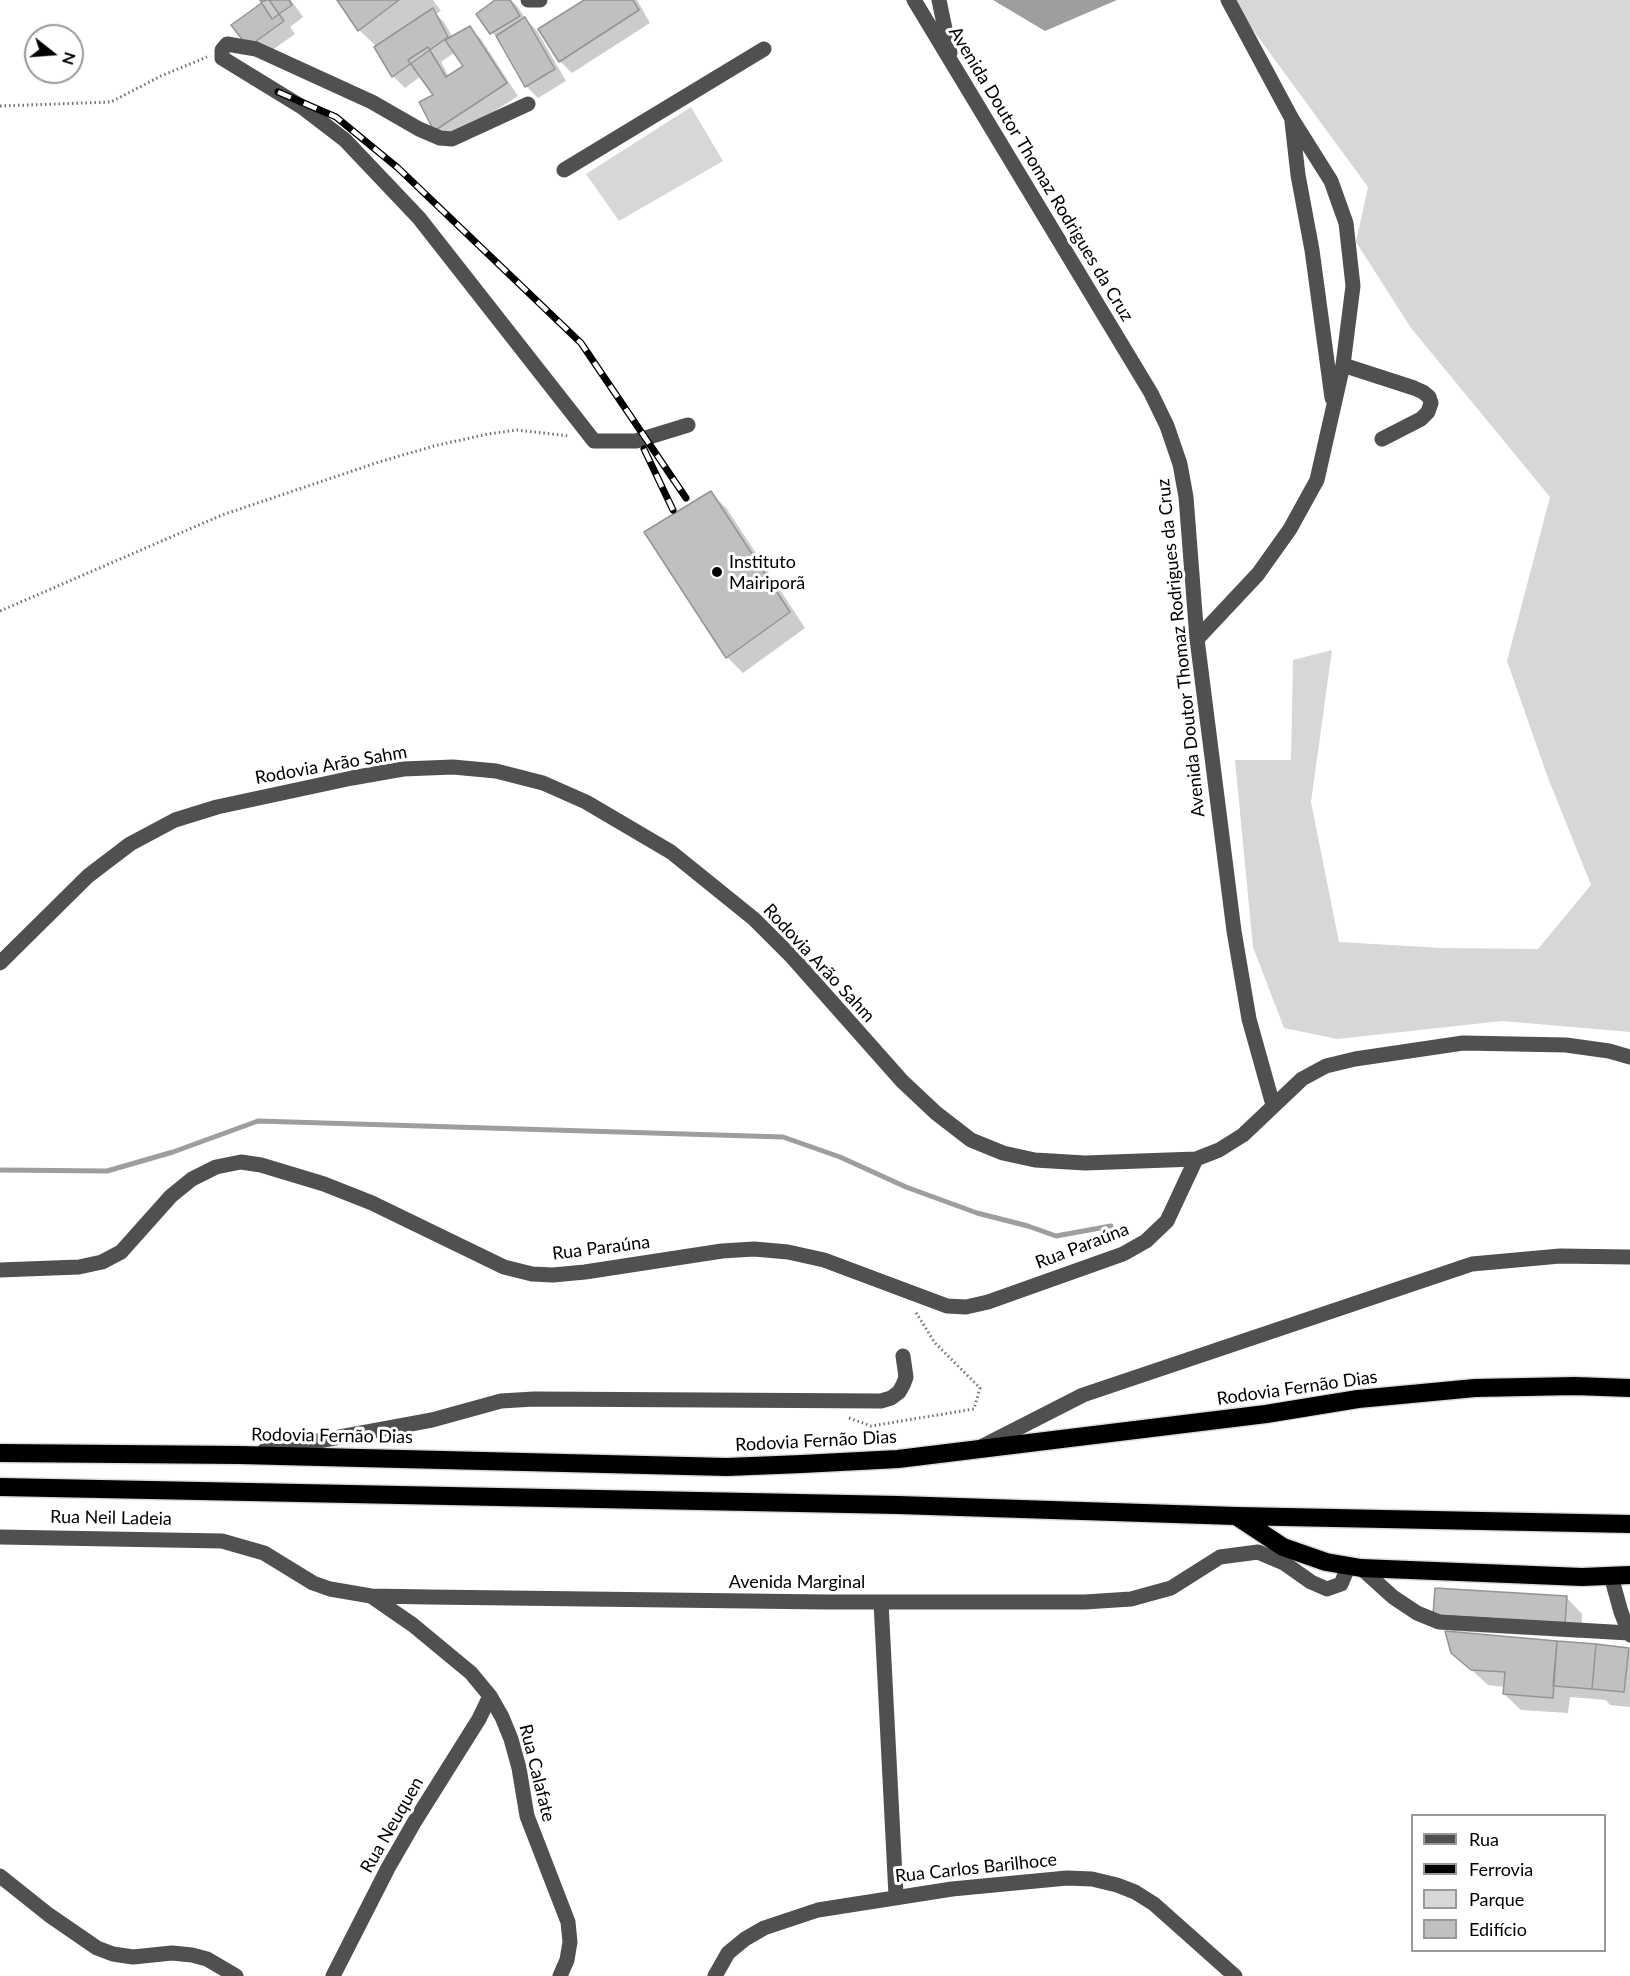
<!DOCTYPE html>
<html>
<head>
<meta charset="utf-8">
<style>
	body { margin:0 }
	#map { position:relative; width:1630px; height:1976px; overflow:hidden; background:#fff; font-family:Lato,sans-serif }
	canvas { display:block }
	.legend { position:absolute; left:1411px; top:1814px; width:195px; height:138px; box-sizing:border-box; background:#fff; border:2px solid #999; margin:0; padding:8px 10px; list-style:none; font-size:18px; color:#000 }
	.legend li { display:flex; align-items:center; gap:12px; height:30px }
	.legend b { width:30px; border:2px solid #999 }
	.north { position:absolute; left:24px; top:24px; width:60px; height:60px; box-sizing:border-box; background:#fff; border:2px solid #999; border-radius:50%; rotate:107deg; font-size:16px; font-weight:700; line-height:24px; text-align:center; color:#000 }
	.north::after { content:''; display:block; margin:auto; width:21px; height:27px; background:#000; clip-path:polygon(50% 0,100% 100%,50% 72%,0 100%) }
</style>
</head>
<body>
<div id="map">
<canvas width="1630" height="1976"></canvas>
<ul class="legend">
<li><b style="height:8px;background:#505050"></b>Rua</li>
<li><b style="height:8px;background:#000"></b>Ferrovia</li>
<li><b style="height:16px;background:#d7d7d7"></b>Parque</li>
<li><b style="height:16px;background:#c0c0c0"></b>Edifício</li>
</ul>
<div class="north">N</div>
</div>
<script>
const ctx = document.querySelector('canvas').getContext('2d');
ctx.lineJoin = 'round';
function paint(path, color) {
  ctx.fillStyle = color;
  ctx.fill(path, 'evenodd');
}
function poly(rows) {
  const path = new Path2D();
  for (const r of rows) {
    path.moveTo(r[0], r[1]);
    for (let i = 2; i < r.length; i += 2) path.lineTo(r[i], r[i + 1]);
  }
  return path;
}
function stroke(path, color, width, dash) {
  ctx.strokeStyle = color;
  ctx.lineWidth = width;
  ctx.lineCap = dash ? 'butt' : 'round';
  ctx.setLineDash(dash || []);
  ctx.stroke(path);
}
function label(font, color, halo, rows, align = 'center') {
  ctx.font = font + ' Lato,sans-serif';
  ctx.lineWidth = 6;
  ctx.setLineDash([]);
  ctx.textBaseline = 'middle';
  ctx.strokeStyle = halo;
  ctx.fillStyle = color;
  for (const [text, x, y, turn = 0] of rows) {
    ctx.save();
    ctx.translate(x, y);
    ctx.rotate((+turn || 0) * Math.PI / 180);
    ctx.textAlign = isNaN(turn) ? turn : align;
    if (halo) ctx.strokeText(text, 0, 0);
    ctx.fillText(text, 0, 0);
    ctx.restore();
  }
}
paint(poly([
	[1231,0,1630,0,1630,1032,1502,1021,1337,1039,1284,1028,1253,947,1235,760,1291,760,1293,660,1332,650,1311,802,1339,942,1442,948,1538,949,1591,885,1548,778,1507,661,1550,497,1411,328,1356,242,1368,187],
	[691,107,723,161,619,221,586,174]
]), '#d7d7d7');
paint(poly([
	[993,0,1117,0,1045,31]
]), '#9e9e9e');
paint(poly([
	[262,0,291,0,303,17,290,27,295,34,261,58,249,46,264,3],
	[341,0,433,0,441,11,436,14,444,22,453,38,469,28,481,39,518,96,447,142,435,130,436,96,421,76,405,88,393,76,377,47,359,30],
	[455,52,465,66,449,77,441,62],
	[498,0,511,0,517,6,525,18,537,31,566,81,538,98,526,86,502,44,478,15],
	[586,0,637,0,650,23,572,73,560,61],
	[711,493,727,509,805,628,743,673,727,657],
	[1566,1597,1582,1614,1581,1638,1452,1631,1435,1614],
	[1628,1649,1630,1651,1630,1707,1610,1705,1606,1700,1570,1697,1568,1713,1521,1710,1504,1694,1505,1687,1488,1685,1453,1653]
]), '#0003');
stroke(poly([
	[0,1170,107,1171,173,1152,258,1121,783,1137,840,1157,906,1187,977,1213,1028,1226,1056,1236,1111,1226]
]), '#9e9e9e', 5);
const building = poly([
	[260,0,289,0,292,5,272,19,260,0],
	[266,0,269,0,284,21,248,47,231,25,266,0],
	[337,0,399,0,358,31,337,0],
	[495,0,510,0,520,16,490,34,476,14,495,0],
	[584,0,633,0,639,10,559,62,538,29,584,0],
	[433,8,448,37,392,77,374,47,433,8],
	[525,17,555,69,525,87,496,36,525,17],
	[470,26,507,83,434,131,419,102,433,95,408,60,428,47,446,77,463,66,445,40,470,26],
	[711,491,790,612,726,658,644,532,711,491],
	[1435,1588,1567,1596,1565,1623,1433,1615,1435,1588],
	[1445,1631,1557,1641,1553,1698,1503,1694,1505,1672,1471,1670,1451,1653,1445,1631],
	[1557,1641,1596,1644,1592,1689,1553,1686,1557,1641],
	[1596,1644,1629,1648,1624,1692,1592,1689,1596,1644]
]);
paint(building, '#c0c0c0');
stroke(building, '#949494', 1.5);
const highway = poly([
	[0,1453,239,1455,727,1467,802,1464,898,1459,1266,1414,1358,1399,1475,1388,1575,1386,1630,1388],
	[0,1487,898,1505,1236,1516,1630,1524],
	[1236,1516,1283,1547,1326,1562,1361,1568,1582,1577,1630,1575]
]);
stroke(highway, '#dbdbdb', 21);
stroke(poly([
	[0,106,111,102,161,76,207,57],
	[0,611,222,515,379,462,434,446,488,434,517,430,569,436],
	[849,1418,871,1426,974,1409,980,1388,935,1343,915,1311]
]), '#727272', 3, [1.5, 3]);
stroke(poly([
	[528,0,540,0],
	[914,0,1151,393,1167,426,1180,464,1186,497,1197,639,1234,931,1249,1019,1273,1105],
	[939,0,950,53],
	[528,104,452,139,440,138,419,129,372,102,256,49,227,44,222,50,222,58,302,107,345,140,419,218,594,441,636,441,688,425],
	[1292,122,1298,175,1312,250,1332,398],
	[564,170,764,49],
	[1343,365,1414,388,1423,392,1429,397,1431,403,1428,412,1421,419,1382,439],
	[1197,639,1258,574,1290,529,1317,480,1343,365,1353,286,1346,223,1331,181,1292,119,1228,0],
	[0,963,88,876,130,844,175,820,217,807,352,778,403,769,453,767,496,771,543,783,586,802,671,852,754,919,792,957,902,1081,936,1113,971,1140,1003,1153,1035,1160,1085,1163,1196,1159,1219,1150,1243,1135,1302,1079,1326,1066,1355,1059,1463,1043,1566,1045,1609,1051,1630,1057],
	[0,1270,79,1267,102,1262,121,1252,171,1196,192,1179,216,1167,241,1162,261,1165,324,1184,372,1203,504,1267,532,1274,553,1275,585,1272,722,1251,754,1249,788,1252,824,1260,947,1306,966,1307,988,1302,1123,1254,1146,1241,1167,1221,1196,1159],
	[983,1446,1083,1395,1472,1264,1560,1256,1630,1257],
	[264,1451,432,1420,501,1401,534,1399,881,1401,891,1398,899,1392,903,1385,906,1377,903,1356],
	[0,1537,222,1541,264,1553,313,1583,330,1589,371,1596,430,1597,826,1602,1085,1602,1131,1599,1171,1588,1220,1557,1258,1552,1284,1563,1311,1582,1327,1589,1341,1584,1349,1565],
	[1361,1568,1393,1597,1417,1613,1439,1622,1629,1633],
	[1611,1576,1621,1612,1630,1635],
	[371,1596,413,1625,471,1673,490,1696,502,1717,511,1739,519,1768,527,1816,568,1922,570,1942,567,1960,560,1976],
	[881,1602,896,1896],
	[0,1876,49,1915,97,1948,113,1954,133,1957,172,1953,192,1955,207,1959,236,1976],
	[333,1976,388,1868,415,1821,479,1719,490,1696],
	[715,1976,728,1953,745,1939,764,1928,818,1910,952,1889,1067,1878,1092,1879,1117,1885,1135,1892,1154,1904,1235,1976]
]), '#505050', 15);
stroke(highway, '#000', 18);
const rail = poly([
	[278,92,336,117,398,168,581,343,686,498],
	[644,449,673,510]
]);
stroke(rail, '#000', 7);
stroke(rail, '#fff', 4.5, [14]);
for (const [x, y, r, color] of [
	[717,572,6,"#000"]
]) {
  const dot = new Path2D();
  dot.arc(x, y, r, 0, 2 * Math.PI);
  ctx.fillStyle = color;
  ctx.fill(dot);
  stroke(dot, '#fff', 2);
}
label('18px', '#000', '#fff', [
	["Avenida Doutor Thomaz Rodrigues da Cruz",1041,174,59],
	["Avenida Doutor Thomaz Rodrigues da Cruz",1181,648,-96],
	["Rodovia Arão Sahm",331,765,-10],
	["Rodovia Arão Sahm",819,963,47],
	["Rua Paraúna",1082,1246,-21],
	["Rua Paraúna",601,1248,-7],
	["Rodovia Fernão Dias",1297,1388,-8],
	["Rodovia Fernão Dias",332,1436,1],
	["Rodovia Fernão Dias",816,1441,-3],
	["Rua Neil Ladeia",111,1518,1],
	["Avenida Marginal",797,1582],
	["Rua Calafate",537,1773,76],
	["Rua Neuquen",392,1825,-60],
	["Rua Carlos Barilhoce",976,1868,-6]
]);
label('18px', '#000', '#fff', [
	["Instituto",729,562],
	["Mairiporã",729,583]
], 'left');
</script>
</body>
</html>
